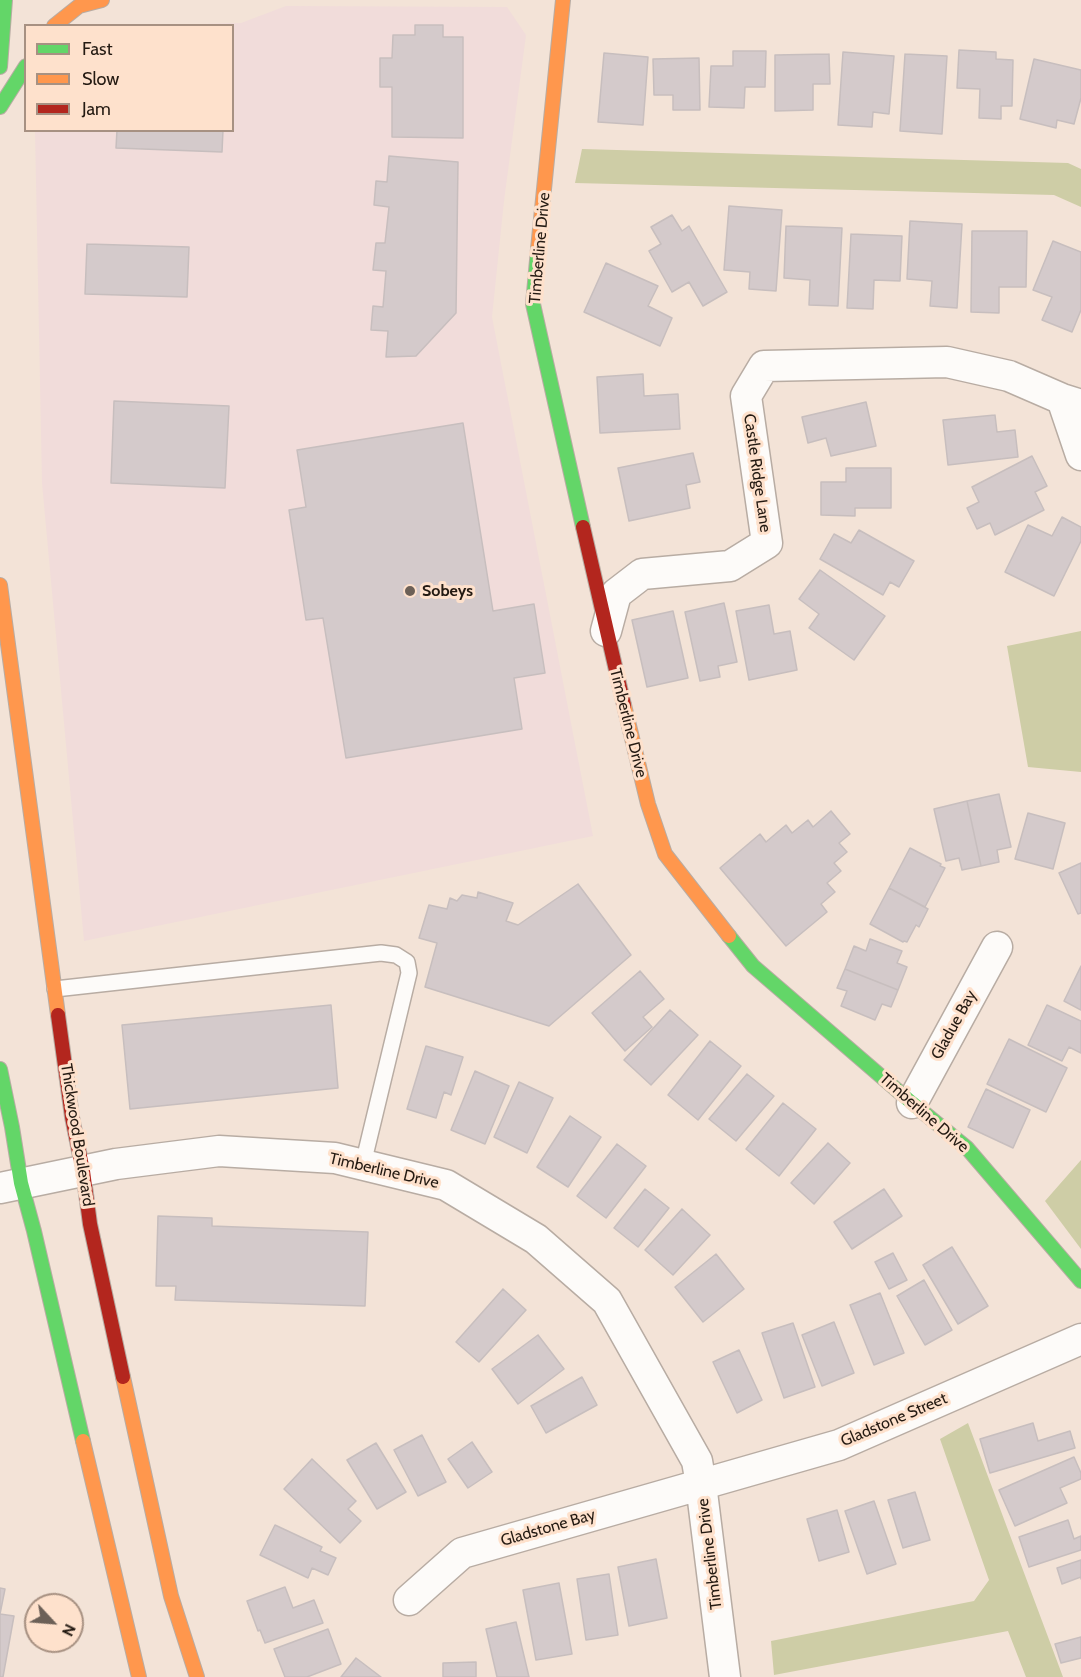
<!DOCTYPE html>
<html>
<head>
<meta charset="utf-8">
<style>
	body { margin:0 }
	#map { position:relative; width:1081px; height:1677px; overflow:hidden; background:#f3e3d7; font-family:Cabin,sans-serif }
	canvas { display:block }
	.legend { position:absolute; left:24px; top:24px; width:210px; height:108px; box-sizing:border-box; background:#fee1cc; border:2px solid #a79182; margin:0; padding:8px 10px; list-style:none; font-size:18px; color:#241a12 }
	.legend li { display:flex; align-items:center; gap:12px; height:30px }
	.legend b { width:30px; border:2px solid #a79182 }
	.north { position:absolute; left:24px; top:1593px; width:60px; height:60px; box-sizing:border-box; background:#fee1cc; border:2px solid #a79182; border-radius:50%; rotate:116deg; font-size:16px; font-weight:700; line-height:24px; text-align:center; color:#241a12 }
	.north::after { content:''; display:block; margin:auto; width:21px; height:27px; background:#6c6057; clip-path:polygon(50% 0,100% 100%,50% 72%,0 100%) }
</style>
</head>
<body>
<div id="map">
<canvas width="1081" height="1677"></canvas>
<ul class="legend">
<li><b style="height:8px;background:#63d668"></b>Fast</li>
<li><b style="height:8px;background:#ff974d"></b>Slow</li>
<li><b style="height:8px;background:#b3261e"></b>Jam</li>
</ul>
<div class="north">N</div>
</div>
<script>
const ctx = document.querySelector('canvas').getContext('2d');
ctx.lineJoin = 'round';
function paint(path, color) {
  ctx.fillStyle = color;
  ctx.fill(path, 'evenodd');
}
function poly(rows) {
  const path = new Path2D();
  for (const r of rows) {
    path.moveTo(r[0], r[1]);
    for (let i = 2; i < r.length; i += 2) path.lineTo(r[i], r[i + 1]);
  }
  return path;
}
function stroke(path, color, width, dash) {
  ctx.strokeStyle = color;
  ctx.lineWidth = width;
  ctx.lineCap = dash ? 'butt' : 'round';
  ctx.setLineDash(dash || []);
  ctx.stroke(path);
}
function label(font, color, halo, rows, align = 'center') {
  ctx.font = font + ' Cabin,sans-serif';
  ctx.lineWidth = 6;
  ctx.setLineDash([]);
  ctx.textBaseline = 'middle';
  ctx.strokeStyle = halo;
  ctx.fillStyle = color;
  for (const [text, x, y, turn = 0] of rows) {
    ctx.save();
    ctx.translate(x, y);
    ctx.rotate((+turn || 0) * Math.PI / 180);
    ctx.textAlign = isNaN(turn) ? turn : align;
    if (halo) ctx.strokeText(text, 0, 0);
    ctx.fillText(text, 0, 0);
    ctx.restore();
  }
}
paint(poly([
	[286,6,507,7,526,35,504,201,492,317,593,836,84,941,42,483,35,131,232,130,232,26,159,25,241,23]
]), '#f1dcda');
paint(poly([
	[582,149,1068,163,1081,169,1081,207,1054,195,575,183],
	[1081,631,1081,772,1028,767,1007,646],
	[1081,1160,1081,1249,1045,1201],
	[968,1423,1063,1677,1026,1677,1008,1631,774,1675,771,1641,974,1601,989,1580,940,1439]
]), '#cecda6');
const building = poly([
	[415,25,443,25,443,37,463,37,463,138,392,137,392,87,380,87,380,58,392,58,393,35,415,35,415,25],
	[959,50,996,52,996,59,1013,60,1012,106,1001,106,1001,119,979,118,980,89,957,88,959,50],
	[733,51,766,51,765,87,745,87,744,108,709,107,711,66,733,66,733,51],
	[843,52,894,56,889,114,873,112,872,127,838,125,843,52],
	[604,53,648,57,643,125,598,122,604,53],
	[829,54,830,84,813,84,813,110,775,111,775,55,829,54],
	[905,54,947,56,942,134,900,131,905,54],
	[699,58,700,110,673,110,673,95,654,95,653,59,699,58],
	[1034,59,1081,70,1081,98,1074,124,1057,120,1056,128,1020,119,1034,59],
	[117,130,223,130,222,152,116,148,117,130],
	[389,156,458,162,456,313,416,356,386,357,388,331,371,330,373,306,383,307,386,271,373,270,376,243,385,243,389,207,374,205,376,181,387,182,389,156],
	[729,206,782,210,776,291,749,289,750,272,724,270,729,206],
	[672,215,682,231,689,226,727,292,703,306,689,282,672,292,649,251,661,244,651,227,672,215],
	[910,221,962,224,957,308,930,306,932,281,907,279,910,221],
	[786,226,842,228,838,306,809,305,810,280,784,278,786,226],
	[972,231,1027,231,1026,287,999,287,999,313,971,312,972,231],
	[851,234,902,236,900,281,874,280,873,309,847,308,851,234],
	[1053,241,1081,252,1081,310,1072,332,1042,320,1052,297,1033,290,1053,241],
	[87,244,189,247,187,297,85,294,87,244],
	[606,263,658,286,648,306,672,318,660,346,584,312,606,263],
	[643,374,644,396,678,394,680,429,600,433,597,377,643,374],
	[114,401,229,406,225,488,111,483,114,401],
	[866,402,876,446,831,456,826,438,808,443,802,417,866,402],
	[995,415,997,432,1015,430,1018,457,948,465,943,420,995,415],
	[463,423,493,611,534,604,545,673,514,678,522,729,346,758,323,618,306,620,289,510,306,507,297,450,463,423],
	[693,453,700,482,686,485,690,508,629,521,618,468,693,453],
	[1032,456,1047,486,1035,492,1044,510,995,535,990,523,977,529,967,508,979,502,972,487,1032,456],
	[846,468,891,468,891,508,855,508,855,516,821,515,821,482,846,482,846,468],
	[1062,517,1081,527,1081,541,1054,596,1005,572,1028,525,1052,536,1062,517],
	[859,530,914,561,899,587,890,582,883,595,820,559,834,534,851,543,859,530],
	[820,570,885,616,854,660,809,628,819,614,799,599,820,570],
	[724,603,737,662,718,666,720,677,700,681,685,612,724,603],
	[769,605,774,634,790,631,797,670,749,680,736,611,769,605],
	[673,611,688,678,647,687,632,620,673,611],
	[999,794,1011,847,997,850,999,862,981,866,967,801,999,794],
	[967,801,981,866,962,870,959,858,946,861,934,809,967,801],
	[831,811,850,834,839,843,847,852,834,863,841,871,827,883,835,892,821,904,827,912,786,946,720,868,760,834,766,842,786,825,792,833,808,820,813,827,831,811],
	[1028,813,1065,823,1053,869,1015,859,1028,813],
	[910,848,941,864,940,866,945,868,925,907,889,888,910,848],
	[1081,863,1081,913,1078,914,1059,873,1081,863],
	[578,884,631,955,549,1026,425,987,437,943,419,938,429,905,447,909,450,898,457,901,462,895,477,898,478,892,513,903,506,921,518,925,578,884],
	[889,888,928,909,919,927,916,925,907,942,904,941,903,942,870,924,889,888],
	[870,939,902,951,897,963,907,967,898,990,845,969,854,946,866,951,870,939],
	[1081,966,1081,1010,1064,1001,1081,966],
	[845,969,898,990,891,1007,882,1004,875,1020,841,1006,847,991,837,988,845,969],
	[640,971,664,999,643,1017,652,1027,625,1051,592,1013,640,971],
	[331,1005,338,1088,130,1109,122,1025,331,1005],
	[1047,1005,1081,1021,1081,1053,1069,1047,1062,1061,1028,1045,1047,1005],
	[670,1010,698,1035,651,1085,624,1060,670,1010],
	[1009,1039,1067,1068,1046,1112,987,1084,1009,1039],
	[710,1041,741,1066,698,1120,668,1095,710,1041],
	[426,1046,463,1057,451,1095,444,1092,436,1118,407,1109,426,1046],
	[475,1071,509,1086,485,1144,451,1130,475,1071],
	[747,1074,774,1096,736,1141,709,1119,747,1074],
	[519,1082,553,1098,527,1153,494,1137,519,1082],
	[986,1089,1030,1110,1013,1148,968,1127,986,1089],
	[783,1103,816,1129,779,1176,746,1149,783,1103],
	[570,1116,601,1137,568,1187,537,1167,570,1116],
	[828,1143,850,1163,814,1204,791,1183,828,1143],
	[617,1144,646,1166,606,1218,577,1196,617,1144],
	[645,1189,669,1208,638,1247,614,1228,645,1189],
	[884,1189,902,1216,852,1249,834,1222,884,1189],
	[682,1209,710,1235,673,1275,645,1250,682,1209],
	[158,1216,212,1218,212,1226,368,1232,365,1306,175,1300,176,1286,156,1286,158,1216],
	[952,1247,988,1306,958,1324,923,1265,952,1247],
	[893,1253,907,1280,889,1289,875,1262,893,1253],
	[716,1254,744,1289,703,1322,675,1287,716,1254],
	[924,1280,952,1330,925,1345,897,1296,924,1280],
	[503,1289,526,1310,479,1362,456,1342,503,1289],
	[880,1293,904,1353,874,1365,850,1305,880,1293],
	[834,1322,854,1373,822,1386,802,1335,834,1322],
	[793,1323,815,1387,784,1398,762,1333,793,1323],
	[538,1335,564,1369,518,1404,492,1369,538,1335],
	[739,1350,762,1400,737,1413,713,1362,739,1350],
	[582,1377,597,1405,546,1433,531,1406,582,1377],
	[1033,1423,1038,1441,1070,1431,1075,1448,990,1473,980,1439,1033,1423],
	[422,1435,446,1482,418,1496,394,1450,422,1435],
	[472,1442,492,1472,468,1488,448,1459,472,1442],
	[376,1443,406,1492,377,1509,347,1460,376,1443],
	[1074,1457,1081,1473,1081,1479,1060,1488,1067,1503,1015,1526,999,1490,1074,1457],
	[312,1459,356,1501,348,1509,361,1521,340,1543,284,1489,312,1459],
	[915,1492,930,1540,903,1548,888,1500,915,1492],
	[874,1501,896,1564,867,1574,845,1511,874,1501],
	[837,1510,849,1552,819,1561,807,1519,837,1510],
	[1068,1520,1074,1539,1081,1536,1081,1550,1029,1567,1019,1537,1068,1520],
	[275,1525,322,1547,320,1551,336,1558,328,1575,312,1568,308,1578,260,1555,275,1525],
	[656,1559,667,1618,629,1626,618,1567,656,1559],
	[1081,1560,1081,1579,1081,1577,1062,1584,1057,1568,1081,1560],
	[609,1574,618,1635,586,1640,577,1579,609,1574],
	[559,1583,572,1654,536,1660,523,1590,559,1583],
	[285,1587,293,1608,314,1600,323,1623,265,1643,260,1630,258,1631,247,1601,285,1587],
	[0,1588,5,1589,0,1614,14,1616,3,1677,0,1677,0,1588],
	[516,1622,529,1677,497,1677,486,1629,516,1622],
	[328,1629,341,1664,307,1677,285,1677,274,1649,328,1629],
	[1081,1637,1081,1658,1061,1663,1055,1644,1081,1637],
	[356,1658,381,1677,341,1677,356,1658],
	[476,1662,476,1677,443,1677,443,1663,476,1662]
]);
paint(building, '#d4cacb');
stroke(building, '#c7bebe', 1.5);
const lane = poly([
	[55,989,381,953,396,955,407,962,409,973,363,1164]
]);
const street = poly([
	[1062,399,1081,455],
	[606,631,616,594,642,574,730,566,767,543,746,396,764,366,947,362,1009,376,1062,399,1081,405],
	[912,1103,997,947],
	[0,1188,116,1164,219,1151,335,1158,446,1185,536,1239,607,1301,697,1461,701,1484,725,1677],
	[409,1600,462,1553,839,1445,1081,1339]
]);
const fast = poly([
	[0,67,5,0],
	[0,107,26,66],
	[538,249,533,304,583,527],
	[729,936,753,966,912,1103,967,1148,1081,1281],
	[0,1069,12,1127,21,1183,34,1231,83,1441]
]);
const slow = poly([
	[54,26,79,6,102,0],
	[538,249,563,0],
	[0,585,58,1015],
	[624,705,648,804,665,854,729,936],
	[123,1377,171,1596,197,1677],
	[83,1441,139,1677]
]);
const jam = poly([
	[583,527,624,705],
	[58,1015,72,1117,83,1171,90,1224,123,1377]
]);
stroke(lane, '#b8aca3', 18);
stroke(street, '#b8aca3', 33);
stroke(fast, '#b8aca3', 16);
stroke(slow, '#b8aca3', 16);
stroke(jam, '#b8aca3', 16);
stroke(lane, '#fdfbf9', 15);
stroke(street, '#fdfbf9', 30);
stroke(fast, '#63d668', 14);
stroke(slow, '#ff974d', 14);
stroke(jam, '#b3261e', 14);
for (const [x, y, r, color] of [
	[410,591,6,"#6c6057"]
]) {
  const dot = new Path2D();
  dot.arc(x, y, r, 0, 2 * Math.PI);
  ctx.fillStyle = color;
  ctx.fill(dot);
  stroke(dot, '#fee1cc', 2);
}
label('16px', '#241a12', '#fee1cc', [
	["Timberline Drive",540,248,-85],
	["Castle Ridge Lane",757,473,82],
	["Timberline Drive",628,723,76],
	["Gladue Bay",954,1025,-61],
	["Timberline Drive",924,1113,41],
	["Thickwood Boulevard",77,1135,81],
	["Timberline Drive",384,1171,13],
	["Gladstone Street",894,1420,-23],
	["Gladstone Bay",548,1528,-16],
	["Timberline Drive",710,1554,-97]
]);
label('bold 16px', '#241a12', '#fee1cc', [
	["Sobeys",422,591]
], 'left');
</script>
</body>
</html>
